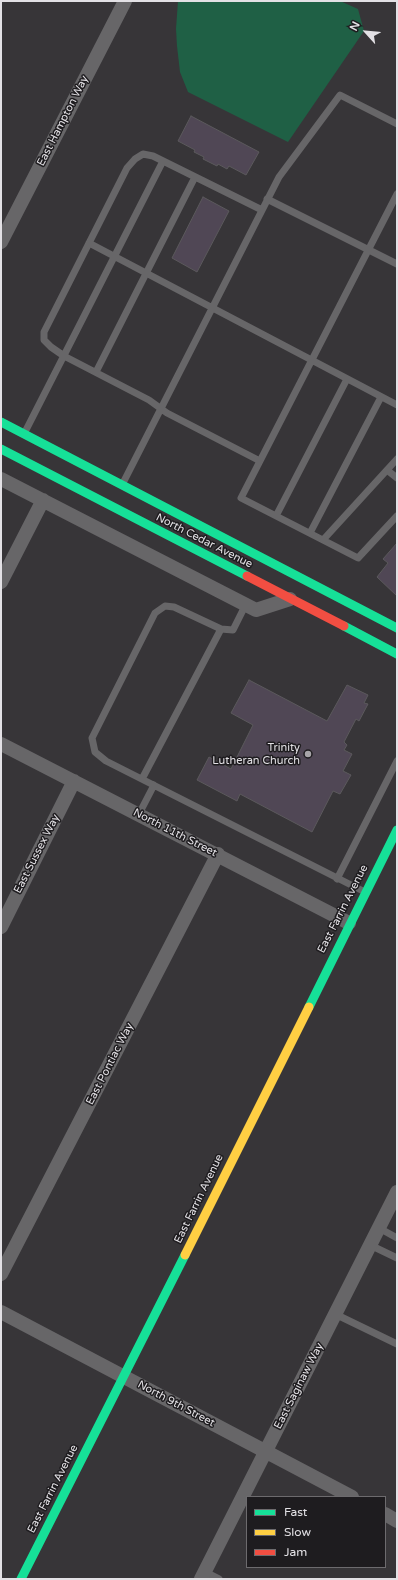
<!DOCTYPE html>
<html>
<head>
<meta charset="utf-8">
<style>
	body { margin:0 }
	#map { position:relative; width:398px; height:1580px; overflow:hidden; background:#373538; font-family:"Varela Round",sans-serif }
	canvas { display:block }
	.frame { position:absolute; inset:0; border:2px solid #e3e1e5; pointer-events:none }
	.legend { position:absolute; left:246px; top:1496px; width:140px; height:72px; box-sizing:border-box; background:#1e1c1f; border:1px solid #6d6b6e; margin:0; padding:5px 7px; list-style:none; font-size:12px; color:#e3e1e5 }
	.legend li { display:flex; align-items:center; gap:8px; height:20px }
	.legend b { width:20px; border:1px solid #6d6b6e }
	.north { position:absolute; left:346px; top:12px; width:40px; height:40px; -webkit-text-stroke:3px #1e1c1f; paint-order:stroke; rotate:297deg; font-size:11px; font-weight:700; line-height:16px; text-align:center; color:#e3e1e5 }
	.north::after { content:''; display:block; margin:auto; width:14px; height:18px; background:#e3e1e5; clip-path:polygon(50% 0,100% 100%,50% 72%,0 100%) }
</style>
</head>
<body>
<div id="map">
<canvas width="398" height="1580"></canvas>
<div class="frame"></div>
<ul class="legend">
<li><b style="height:5px;background:#16e098"></b>Fast</li>
<li><b style="height:5px;background:#ffcf43"></b>Slow</li>
<li><b style="height:5px;background:#f24e42"></b>Jam</li>
</ul>
<div class="north">N</div>
</div>
<script>
const ctx = document.querySelector('canvas').getContext('2d');
ctx.lineJoin = 'round';
function paint(path, color) {
  ctx.fillStyle = color;
  ctx.fill(path, 'evenodd');
}
function poly(rows) {
  const path = new Path2D();
  for (const r of rows) {
    path.moveTo(r[0], r[1]);
    for (let i = 2; i < r.length; i += 2) path.lineTo(r[i], r[i + 1]);
  }
  return path;
}
function stroke(path, color, width, dash) {
  ctx.strokeStyle = color;
  ctx.lineWidth = width;
  ctx.lineCap = dash ? 'butt' : 'round';
  ctx.setLineDash(dash || []);
  ctx.stroke(path);
}
function label(font, color, halo, rows, align = 'center') {
  ctx.font = font + ' "Varela Round",sans-serif';
  ctx.lineWidth = 3;
  ctx.setLineDash([]);
  ctx.textBaseline = 'middle';
  ctx.strokeStyle = halo;
  ctx.fillStyle = color;
  for (const [text, x, y, turn = 0] of rows) {
    ctx.save();
    ctx.translate(x, y);
    ctx.rotate((+turn || 0) * Math.PI / 180);
    ctx.textAlign = isNaN(turn) ? turn : align;
    if (halo) ctx.strokeText(text, 0, 0);
    ctx.fillText(text, 0, 0);
    ctx.restore();
  }
}
paint(poly([
	[178,1,340,1,358,9,364,31,288,142,188,92,180,72,177,46,176,29]
]), '#1f6045');
const building = poly([
	[191,116,259,152,246,175,229,166,227,169,218,164,217,166,203,159,204,157,194,152,195,150,178,141,191,116],
	[203,197,229,211,197,272,172,258,203,197],
	[397,543,397,596,377,577,388,563,383,559,397,543],
	[249,680,327,721,347,685,368,695,364,703,368,704,359,721,356,719,344,742,347,745,344,750,352,754,343,771,351,775,340,794,333,791,312,832,240,794,237,801,197,780,209,757,231,769,253,725,231,713,249,680]
]);
paint(building, '#504755');
stroke(building, '#5b595c', 1);
stroke(poly([
	[397,194,241,498,358,558,397,516],
	[267,199,397,264],
	[89,243,397,405],
	[96,372,195,177],
	[25,432,163,161],
	[260,461,167,413,149,400,64,356,51,347,44,340,44,332,127,168,135,159,143,154,153,156,262,210],
	[387,470,397,478],
	[123,483,279,177,340,95,397,124],
	[276,516,347,379],
	[310,533,381,397],
	[323,540,397,459],
	[246,604,233,630,221,629,174,607,165,606,155,613,92,738,95,752,106,761,365,892],
	[142,779,221,629],
	[139,814,154,785],
	[337,879,397,761],
	[379,1228,397,1238],
	[370,1245,397,1258],
	[335,1314,397,1344],
	[205,1572,219,1579]
]), '#676668', 7);
stroke(poly([
	[1,242,125,1],
	[1,479,256,610,290,599],
	[1,582,43,500],
	[1,744,349,923],
	[1,927,74,781],
	[1,1274,218,854],
	[1,1312,352,1497],
	[385,1514,397,1521],
	[201,1579,397,1192]
]), '#676668', 14);
stroke(poly([
	[1,422,397,628],
	[1,449,247,576],
	[344,626,397,654],
	[309,1007,397,830],
	[21,1579,185,1255]
]), '#16e098', 9);
stroke(poly([
	[185,1255,309,1007]
]), '#ffcf43', 9);
stroke(poly([
	[247,576,344,626]
]), '#f24e42', 9);
for (const [x, y, r, color] of [
	[308,754,4,"#a7a5a8"]
]) {
  const dot = new Path2D();
  dot.arc(x, y, r, 0, 2 * Math.PI);
  ctx.fillStyle = color;
  ctx.fill(dot);
  stroke(dot, '#1e1c1f', 1.5);
}
label('11px', '#e3e1e5', '#1e1c1f', [
	["East Hampton Way",63,121,-63],
	["North Cedar Avenue",204,541,27],
	["North 11th Street",175,833,27],
	["East Sussex Way",37,854,-63],
	["East Farrin Avenue",343,909,-63],
	["East Pontiac Way",110,1064,-63],
	["East Farrin Avenue",199,1199,-64],
	["East Saginaw Way",299,1386,-63],
	["North 9th Street",176,1404,28],
	["East Farrin Avenue",53,1489,-63]
]);
label('11px', '#e3e1e5', '#1e1c1f', [
	["Trinity",300,748],
	["Lutheran Church",300,761]
], 'right');
</script>
</body>
</html>
